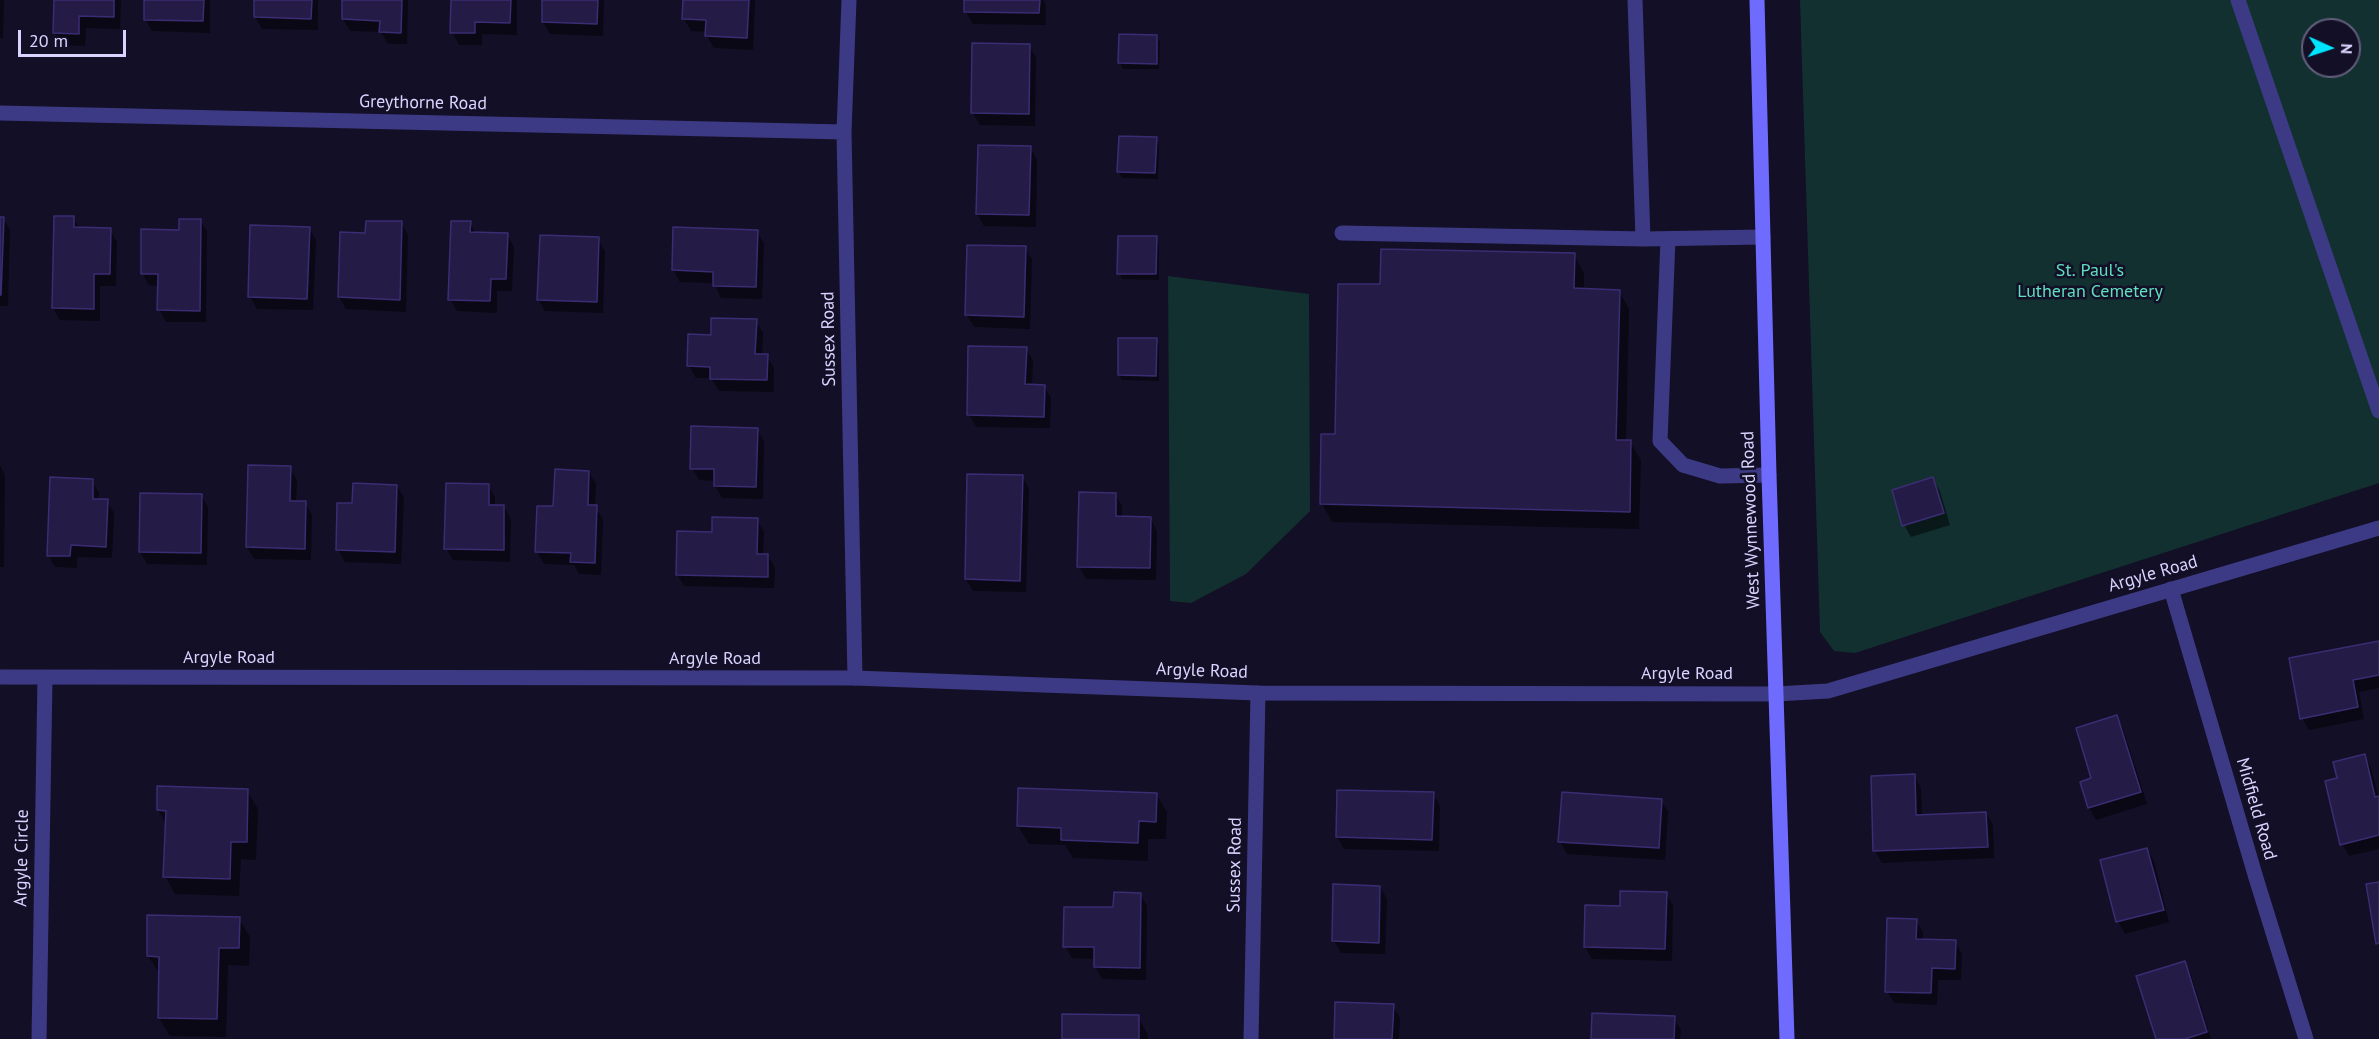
<!DOCTYPE html>
<html>
<head>
<meta charset="utf-8">
<style>
	body { margin:0 }
	#map { position:relative; width:2379px; height:1039px; overflow:hidden; background:#130f26; font-family:"PT Sans",sans-serif }
	canvas { display:block }
	.north { position:absolute; left:2301px; top:18px; width:60px; height:60px; box-sizing:border-box; background:#130f26; border:2px solid #625e7d; border-radius:50%; rotate:93deg; font-size:16px; font-weight:700; line-height:24px; text-align:center; color:#d9d4ff }
	.north::after { content:''; display:block; margin:auto; width:21px; height:27px; background:#00e5ff; clip-path:polygon(50% 0,100% 100%,50% 72%,0 100%) }
	.scale { position:absolute; left:18px; top:30px; width:108px; height:27px; box-sizing:border-box; border:3px solid #d9d4ff; border-top:0; padding-left:8px; font-size:18px; line-height:21px; white-space:nowrap; color:#d9d4ff; -webkit-text-stroke:4px #130f26; paint-order:stroke }
</style>
</head>
<body>
<div id="map">
<canvas width="2379" height="1039"></canvas>
<div class="north">N</div>
<div class="scale">20 m</div>
</div>
<script>
const ctx = document.querySelector('canvas').getContext('2d');
ctx.lineJoin = 'round';
function paint(path, color) {
  ctx.fillStyle = color;
  ctx.fill(path, 'evenodd');
}
function poly(rows) {
  const path = new Path2D();
  for (const r of rows) {
    path.moveTo(r[0], r[1]);
    for (let i = 2; i < r.length; i += 2) path.lineTo(r[i], r[i + 1]);
  }
  return path;
}
function stroke(path, color, width, dash) {
  ctx.strokeStyle = color;
  ctx.lineWidth = width;
  ctx.lineCap = dash ? 'butt' : 'round';
  ctx.setLineDash(dash || []);
  ctx.stroke(path);
}
function label(font, color, halo, rows, align = 'center') {
  ctx.font = font + ' "PT Sans",sans-serif';
  ctx.lineWidth = 5;
  ctx.setLineDash([]);
  ctx.textBaseline = 'middle';
  ctx.strokeStyle = halo;
  ctx.fillStyle = color;
  for (const [text, x, y, turn = 0] of rows) {
    ctx.save();
    ctx.translate(x, y);
    ctx.rotate((+turn || 0) * Math.PI / 180);
    ctx.textAlign = isNaN(turn) ? turn : align;
    if (halo) ctx.strokeText(text, 0, 0);
    ctx.fillText(text, 0, 0);
    ctx.restore();
  }
}
paint(poly([
	[1800,0,2379,0,2379,483,1855,653,1834,651,1820,632],
	[2313,30,2349,30,2349,66,2313,66],
	[1168,276,1309,294,1310,511,1246,574,1191,603,1170,601]
]), '#12302f');
paint(poly([
	[0,0,4,0,3,38,0,38],
	[55,0,121,0,120,29,86,28,85,46,62,45,55,33],
	[146,0,210,0,210,33,152,31,145,19],
	[256,0,318,0,318,30,262,29,255,17],
	[344,0,408,0,407,44,388,44,381,32,350,31,343,19],
	[453,0,517,0,517,35,482,34,482,45,459,45,452,32],
	[544,0,604,0,603,36,550,34,543,22],
	[684,0,755,0,753,50,714,48,707,36,707,32,691,31,684,19],
	[966,0,1043,0,1046,5,1046,25,973,24,966,12],
	[1156,36,1160,42,1159,69,1123,69,1120,63],
	[974,45,1029,46,1036,58,1035,126,980,125,973,113],
	[1156,138,1159,144,1158,179,1122,178,1119,172],
	[1030,147,1037,160,1036,227,984,226,977,214],
	[56,217,73,218,80,229,110,230,117,242,116,286,100,286,100,321,60,320,53,308],
	[0,218,3,218,10,230,8,306,0,306],
	[200,220,207,232,206,322,166,322,159,309,159,286,149,285,142,273,180,231],
	[401,223,408,235,406,312,346,309,339,297,342,233,367,234],
	[470,223,476,234,507,235,514,247,512,291,497,291,497,313,457,311,450,299],
	[309,228,316,240,313,310,257,309,250,297],
	[757,231,764,244,762,299,721,298,714,283,680,282,673,270],
	[1156,238,1159,244,1159,280,1122,279,1119,273],
	[598,239,605,251,603,313,545,311,538,299],
	[968,247,1025,248,1032,260,1030,329,974,327,967,315],
	[1574,255,1584,273,1584,290,1619,291,1629,309,1626,442,1630,442,1641,460,1639,529,1332,522,1322,504,1336,436,1381,286],
	[756,321,763,333,762,356,767,356,774,368,774,392,719,391,711,378,696,378,689,366,712,336],
	[1156,340,1159,345,1159,381,1122,380,1119,375],
	[1026,348,1033,361,1032,386,1044,386,1051,398,1050,428,976,427,969,414],
	[757,429,764,441,763,499,722,498,715,486,715,481,699,480,692,468],
	[0,465,5,475,4,567,0,567],
	[290,468,297,480,296,503,305,503,312,515,311,560,254,559,247,547],
	[589,472,596,484,595,507,603,519,601,575,579,574,574,565,544,564,537,552,555,508],
	[1022,476,1029,489,1026,592,973,591,966,579],
	[1933,479,1940,491,1950,525,1911,537,1904,525],
	[92,481,99,493,99,501,107,501,114,513,112,558,77,557,77,568,55,567,48,555],
	[488,485,495,497,495,507,504,507,511,519,510,562,453,560,446,548],
	[397,486,404,498,401,564,345,562,338,549,354,505],
	[1115,494,1122,506,1122,518,1150,518,1157,531,1156,580,1086,579,1079,566],
	[201,495,208,507,207,565,147,564,140,552],
	[757,520,764,532,763,556,768,556,775,568,774,588,684,586,677,574,713,533],
	[2379,642,2379,688,2359,692,2364,719,2309,730,2302,718],
	[2116,717,2123,729,2147,804,2096,820,2089,808,2082,783,2093,779],
	[2364,756,2371,768,2379,798,2379,849,2349,856,2342,844,2339,779],
	[1914,776,1921,788,1922,816,1986,813,1993,825,1994,858,1882,863,1875,851],
	[247,791,258,809,256,860,241,859,239,896,175,894,165,876,167,825,158,810],
	[1339,791,1433,793,1440,806,1439,851,1344,849,1337,837],
	[1156,794,1167,812,1166,839,1148,839,1148,861,1073,858,1065,845,1029,844,1018,826],
	[1661,800,1668,812,1665,860,1567,854,1560,841],
	[2147,849,2154,861,2169,922,2125,934,2118,921],
	[1380,887,1387,899,1385,954,1341,953,1334,941],
	[1666,893,1673,906,1672,961,1592,959,1585,947,1621,907],
	[1140,894,1147,906,1146,980,1102,979,1095,966,1095,959,1072,958,1065,946,1115,909],
	[239,919,250,937,249,966,228,965,226,1037,170,1036,159,1018,160,974,148,956],
	[1916,920,1923,933,1923,941,1955,941,1962,954,1961,980,1938,980,1937,1005,1894,1003,1887,991],
	[2184,963,2191,975,2211,1039,2157,1039],
	[1393,1006,1400,1018,1399,1039,1336,1039],
	[1138,1017,1148,1035,1148,1039,1064,1039],
	[1674,1018,1681,1030,1680,1039,1592,1039]
]), '#0007');
const building = poly([
	[54,0,114,0,114,17,79,16,79,34,53,33,54,0],
	[144,0,204,0,203,21,144,20,144,0],
	[254,0,312,0,311,19,254,17,254,0],
	[342,0,402,0,401,33,379,32,380,21,342,19,342,0],
	[451,0,511,0,510,23,475,22,475,33,450,33,451,0],
	[542,0,598,0,597,24,542,22,542,0],
	[683,0,749,0,747,38,705,36,706,20,682,19,683,0],
	[964,0,1040,0,1039,13,964,12,964,0],
	[1119,34,1157,35,1157,64,1118,63,1119,34],
	[972,43,1030,44,1029,114,971,113,972,43],
	[1119,136,1157,137,1155,173,1117,172,1119,136],
	[978,145,1031,146,1029,215,976,214,978,145],
	[54,216,74,216,74,227,111,228,110,274,94,274,94,309,52,308,54,216],
	[0,217,4,217,1,295,0,295,0,217],
	[179,219,201,219,200,311,157,310,158,274,141,274,141,229,179,230,179,219],
	[366,221,402,221,400,300,338,297,340,232,365,233,366,221],
	[451,221,471,221,470,232,508,233,506,279,491,279,490,301,448,300,451,221],
	[250,225,310,227,307,299,248,297,250,225],
	[673,227,758,230,756,287,713,286,713,272,672,270,673,227],
	[540,235,599,237,597,302,537,300,540,235],
	[1118,236,1157,236,1156,274,1117,274,1118,236],
	[967,245,1026,246,1024,317,965,315,967,245],
	[1381,249,1575,253,1574,288,1620,290,1616,440,1631,440,1630,512,1320,504,1321,434,1335,434,1338,284,1380,284,1381,249],
	[711,318,757,319,755,354,768,354,767,380,710,379,710,367,687,366,688,334,711,335,711,318],
	[1118,338,1157,338,1156,376,1118,375,1118,338],
	[968,346,1027,347,1025,384,1045,385,1044,417,967,415,968,346],
	[691,426,758,428,756,487,714,486,714,469,690,469,691,426],
	[248,465,291,466,290,501,306,501,305,549,246,547,248,465],
	[555,469,589,471,588,505,597,505,595,563,570,562,571,553,535,552,537,506,553,506,555,469],
	[967,474,1023,475,1020,581,965,579,967,474],
	[50,477,93,479,93,499,108,499,106,547,71,545,70,556,47,556,50,477],
	[1933,477,1944,513,1902,526,1892,490,1933,477],
	[353,483,397,485,395,552,336,550,337,503,352,503,353,483],
	[446,483,489,484,489,505,504,505,504,550,444,549,446,483],
	[1079,492,1116,493,1116,516,1151,517,1150,568,1077,567,1079,492],
	[140,493,202,494,201,553,139,552,140,493],
	[712,517,758,518,757,554,768,554,768,577,676,575,677,531,712,532,712,517],
	[2379,641,2379,675,2353,680,2358,707,2300,719,2289,658,2379,641],
	[2117,715,2141,792,2088,808,2080,782,2091,778,2076,728,2117,715],
	[2365,754,2375,797,2379,796,2379,835,2340,845,2325,781,2337,778,2333,762,2365,754],
	[1915,774,1916,815,1986,812,1988,847,1873,851,1871,776,1915,774],
	[157,786,248,789,247,842,231,842,230,879,163,877,166,811,157,810,157,786],
	[1018,788,1157,793,1156,822,1139,821,1138,843,1061,840,1061,828,1017,826,1018,788],
	[1337,790,1434,792,1432,840,1336,837,1337,790],
	[1562,792,1662,799,1659,848,1558,842,1562,792],
	[2147,848,2164,910,2116,922,2100,860,2147,848],
	[2379,882,2379,943,2376,944,2366,884,2379,882],
	[1333,884,1380,886,1379,943,1332,941,1333,884],
	[1620,891,1667,892,1665,949,1584,947,1585,905,1620,906,1620,891],
	[1114,892,1141,893,1140,968,1094,967,1094,947,1063,947,1064,907,1113,907,1114,892],
	[147,915,240,917,239,948,219,948,217,1019,158,1018,159,957,147,956,147,915],
	[1887,918,1917,919,1916,939,1956,940,1955,969,1932,968,1931,993,1885,992,1887,918],
	[2185,961,2207,1032,2185,1039,2156,1039,2136,976,2185,961],
	[1335,1002,1394,1004,1392,1039,1334,1039,1335,1002],
	[1592,1013,1675,1016,1674,1039,1591,1039,1592,1013],
	[1062,1014,1139,1015,1139,1039,1062,1039,1062,1014]
]);
paint(building, '#241b47');
stroke(building, '#3b2d73', 1.5);
stroke(poly([
	[1635,0,1643,239,1763,237],
	[2238,0,2379,411],
	[1342,233,1643,239],
	[1668,239,1660,441,1683,465,1720,476,1769,475]
]), '#3d3a85', 15);
stroke(poly([
	[849,0,844,132,855,678],
	[0,113,844,132],
	[2171,589,2256,878,2306,1039],
	[39,1039,45,678],
	[1251,1039,1258,693]
]), '#3d3a85', 15);
stroke(poly([
	[0,677,855,678,1258,693,1776,694,1828,691,2379,528]
]), '#3d3a85', 15);
stroke(poly([
	[1757,0,1769,475,1787,1039]
]), '#6f6bff', 15);
label('18px', '#d9d4ff', '#130f26', [
	["Greythorne Road",423,103,1],
	["Sussex Road",829,339,-91],
	["West Wynnewood Road",1751,520,-92],
	["Argyle Road",2153,574,-16],
	["Argyle Road",229,658],
	["Argyle Road",715,659],
	["Argyle Road",1202,671,2],
	["Argyle Road",1687,674],
	["Midfield Road",2256,809,74],
	["Argyle Circle",22,858,-89],
	["Sussex Road",1235,865,-89]
]);
label('18px', '#5fe0c0', '#130f26', [
	["St. Paul's",2090,271],
	["Lutheran Cemetery",2090,292]
]);
</script>
</body>
</html>
